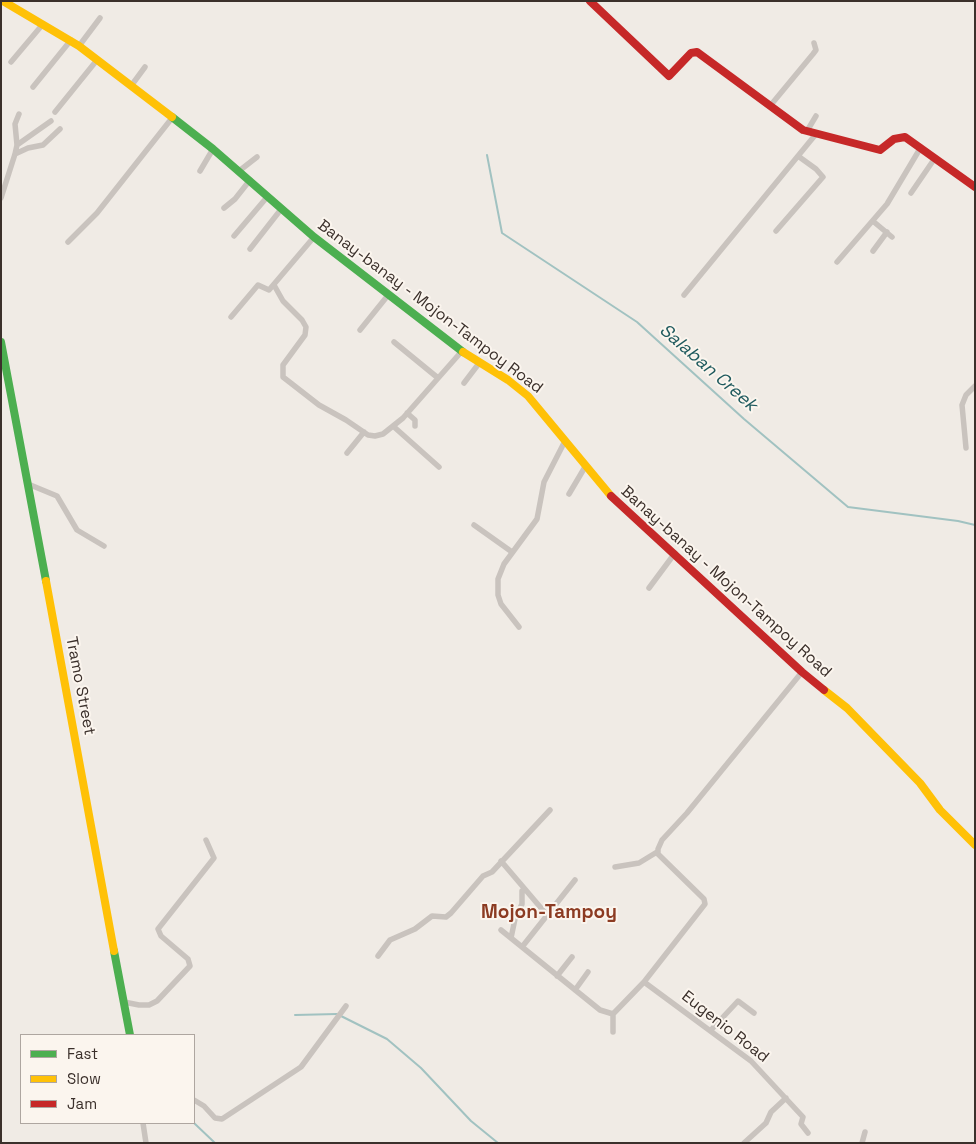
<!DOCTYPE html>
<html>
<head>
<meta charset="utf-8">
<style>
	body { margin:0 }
	#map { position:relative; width:976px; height:1144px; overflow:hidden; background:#f0ebe5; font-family:"Space Grotesk",sans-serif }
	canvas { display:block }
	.frame { position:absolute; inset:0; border:2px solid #3b302b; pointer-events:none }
	.legend { position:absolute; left:20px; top:1034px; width:175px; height:90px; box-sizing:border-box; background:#fbf5ee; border:1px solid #aea6a0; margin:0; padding:6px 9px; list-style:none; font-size:15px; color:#3b302b }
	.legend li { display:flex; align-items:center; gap:10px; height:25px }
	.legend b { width:25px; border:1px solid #aea6a0 }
</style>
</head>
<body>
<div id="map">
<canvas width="976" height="1144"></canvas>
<div class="frame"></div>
<ul class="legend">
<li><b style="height:6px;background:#4caf50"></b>Fast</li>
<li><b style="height:6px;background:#ffc107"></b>Slow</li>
<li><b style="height:6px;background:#c62828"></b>Jam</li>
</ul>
</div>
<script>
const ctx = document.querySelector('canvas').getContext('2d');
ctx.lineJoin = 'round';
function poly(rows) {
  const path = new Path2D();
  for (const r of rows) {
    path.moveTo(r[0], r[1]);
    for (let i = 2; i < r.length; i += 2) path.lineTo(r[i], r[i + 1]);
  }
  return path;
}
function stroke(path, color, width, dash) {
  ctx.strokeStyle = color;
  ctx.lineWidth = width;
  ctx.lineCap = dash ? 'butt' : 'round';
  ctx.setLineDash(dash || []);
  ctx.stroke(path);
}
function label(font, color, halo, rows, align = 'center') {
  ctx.font = font + ' "Space Grotesk",sans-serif';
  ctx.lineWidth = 4;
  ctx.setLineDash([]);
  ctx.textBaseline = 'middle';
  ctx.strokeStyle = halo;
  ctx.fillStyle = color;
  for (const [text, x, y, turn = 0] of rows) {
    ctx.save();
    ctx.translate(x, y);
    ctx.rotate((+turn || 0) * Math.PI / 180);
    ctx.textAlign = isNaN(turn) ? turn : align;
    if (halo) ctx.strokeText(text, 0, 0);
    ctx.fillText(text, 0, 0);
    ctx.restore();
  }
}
stroke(poly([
	[487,155,502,233,637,322,744,419,848,507,958,521,975,525],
	[295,1015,337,1014],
	[341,1016,387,1039,421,1068,471,1121,498,1143],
	[194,1123,215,1143]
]), '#a1c2c1', 2);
stroke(poly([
	[79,46,100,18],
	[11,62,43,24],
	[131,86,145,67],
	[33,87,71,40],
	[770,106,813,54,816,50,814,43],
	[55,112,97,60],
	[807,131,816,116],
	[17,145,51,121],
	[15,154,28,148,43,145,60,129],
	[200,171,213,149],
	[239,171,257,157],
	[911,193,935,158],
	[1,198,15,154,17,145,15,124,19,114],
	[224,208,235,199,250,180],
	[874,222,892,237],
	[776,231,823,177,816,169,798,156],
	[234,236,268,196],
	[68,242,97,213,172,118],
	[250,249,282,208],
	[873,251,887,232],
	[837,262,887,204,921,147],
	[274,285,283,301,302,320,306,327,305,335,283,365,283,377,319,405,346,420,368,435,375,436,383,434,403,418,462,351],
	[684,295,816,134],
	[231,317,258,285,269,290,314,237],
	[360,330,389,294],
	[394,342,438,378],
	[464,383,480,362],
	[407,413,415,420,415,426],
	[393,426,439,467],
	[966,448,962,405,966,395,975,386],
	[347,453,364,432],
	[28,484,57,496,77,530,104,546],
	[569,494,585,467],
	[474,525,512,552],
	[649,588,675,553],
	[519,627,501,604,498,595,498,579,504,564,537,519,544,482,565,441],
	[501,861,547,915],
	[615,867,639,863,657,852],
	[501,930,600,1010,613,1014],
	[511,938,515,919,522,904,522,891],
	[522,947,575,880],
	[378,956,390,940,415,929,432,916,446,917,451,913,483,876,492,872,550,810],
	[557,976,572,957],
	[644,982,751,1061,803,1117,801,1124,808,1133],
	[575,990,588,972],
	[124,1002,139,1005,149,1005,157,1001,190,966,188,959,161,936,158,929,214,858,206,840],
	[613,1014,644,982,705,904,704,899,658,854,658,849,662,840,687,813,802,672],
	[613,1014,613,1032],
	[711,1030,738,1001,754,1013],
	[194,1100,204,1106,215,1118,222,1119,301,1067,346,1006],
	[143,1123,146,1143],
	[744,1143,766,1123,771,1112,786,1098],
	[862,1143,865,1132]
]), '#c9c3be', 5.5);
stroke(poly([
	[172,117,213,149,314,237,463,352],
	[1,342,46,581],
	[114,951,130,1035]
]), '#4caf50', 8);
stroke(poly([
	[3,1,79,46,172,117],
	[463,352,508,380,528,396,611,496],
	[46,581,114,951],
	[824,690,847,708,920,783,940,810,975,845]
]), '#ffc107', 8);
stroke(poly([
	[590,1,669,76,691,53,697,52,803,130,880,150,894,139,905,137,975,187],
	[611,496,802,672,824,690]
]), '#c62828', 8);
label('16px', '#3b302b', '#fbf5ee', [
	["Banay-banay - Mojon-Tampoy Road",430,307,37],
	["Banay-banay - Mojon-Tampoy Road",726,582,42],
	["Tramo Street",80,686,79],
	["Eugenio Road",725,1027,38]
]);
label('italic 18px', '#1f5a5e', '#fbf5ee', [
	["Salaban Creek",708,368,41]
]);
label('bold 19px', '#8c3b22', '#fbf5ee', [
	["Mojon-Tampoy",549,913]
]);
</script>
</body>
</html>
